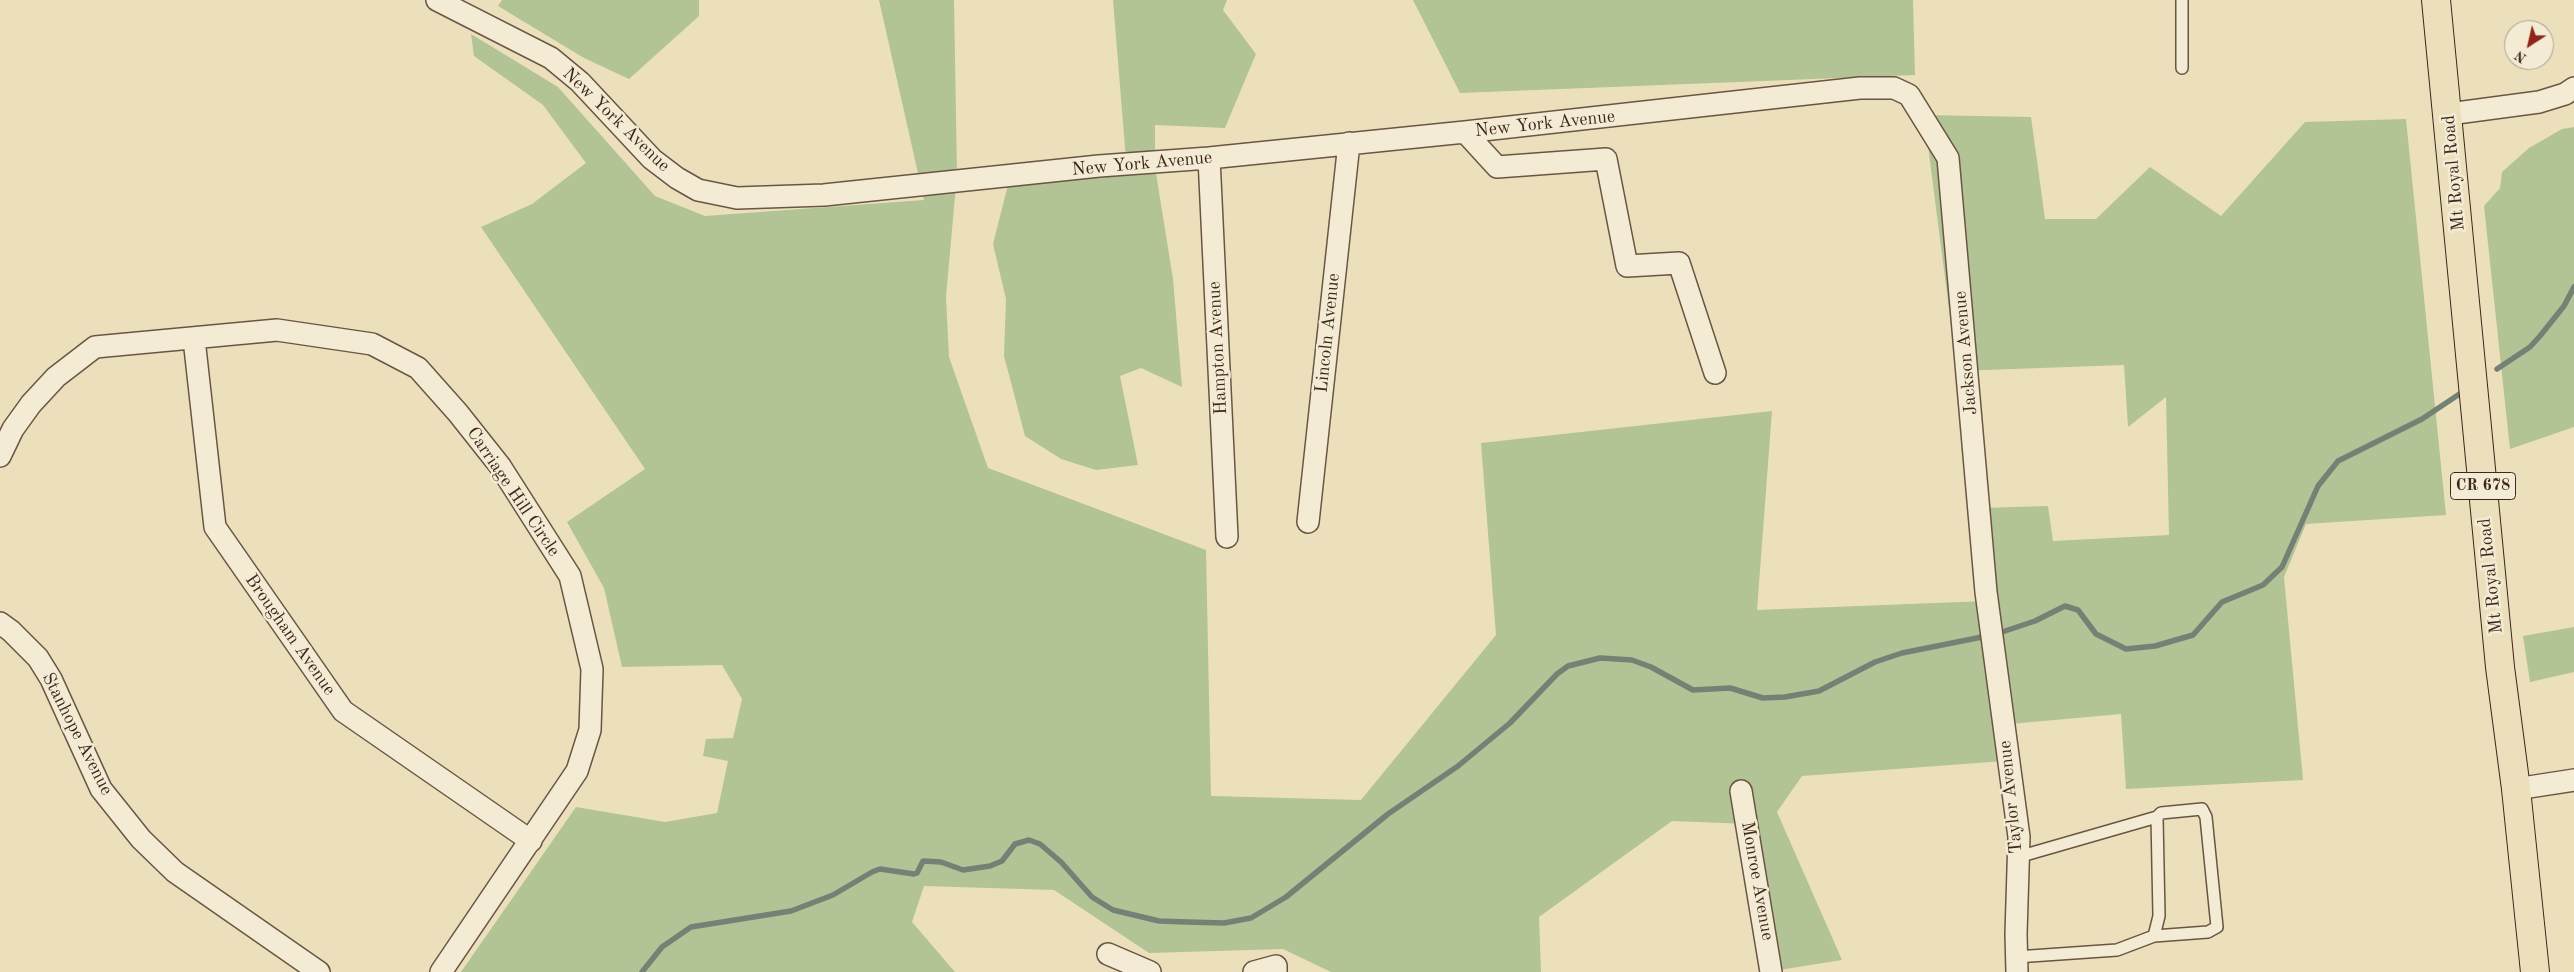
<!DOCTYPE html>
<html>
<head>
<meta charset="utf-8">
<style>
	body { margin:0 }
	#map { position:relative; width:2574px; height:972px; overflow:hidden; background:#ece0bc; font-family:"Old Standard TT",serif }
	canvas { display:block }
	.north { position:absolute; left:2504px; top:20px; width:50px; height:50px; box-sizing:border-box; background:#f3ebd3; border:1px solid #ab9d8a; border-radius:50%; rotate:215deg; font-size:14px; font-weight:700; line-height:20px; text-align:center; color:#3e271c }
	.north::after { content:''; display:block; margin:auto; width:18px; height:22px; background:#8f2418; clip-path:polygon(50% 0,100% 100%,50% 72%,0 100%) }
</style>
</head>
<body>
<div id="map">
<canvas width="2574" height="972"></canvas>
<div class="north">N</div>
</div>
<script>
const ctx = document.querySelector('canvas').getContext('2d');
ctx.lineJoin = 'round';
function paint(path, color) {
  ctx.fillStyle = color;
  ctx.fill(path, 'evenodd');
}
function poly(rows) {
  const path = new Path2D();
  for (const r of rows) {
    path.moveTo(r[0], r[1]);
    for (let i = 2; i < r.length; i += 2) path.lineTo(r[i], r[i + 1]);
  }
  return path;
}
function stroke(path, color, width, dash) {
  ctx.strokeStyle = color;
  ctx.lineWidth = width;
  ctx.lineCap = dash ? 'butt' : 'round';
  ctx.setLineDash(dash || []);
  ctx.stroke(path);
}
function label(font, color, halo, rows, align = 'center') {
  ctx.font = font + ' "Old Standard TT",serif';
  ctx.lineWidth = 5;
  ctx.setLineDash([]);
  ctx.textBaseline = 'middle';
  ctx.strokeStyle = halo;
  ctx.fillStyle = color;
  for (const [text, x, y, turn = 0] of rows) {
    ctx.save();
    ctx.translate(x, y);
    ctx.rotate((+turn || 0) * Math.PI / 180);
    ctx.textAlign = isNaN(turn) ? turn : align;
    if (halo) ctx.strokeText(text, 0, 0);
    ctx.fillText(text, 0, 0);
    ctx.restore();
  }
}
paint(poly([
	[502,0,699,0,699,16,629,79,584,58,498,6],
	[879,0,954,0,957,174,946,297,949,357,988,468,1206,550,1211,796,1361,800,1496,635,1481,443,1772,411,1757,610,1986,601,1982,508,2048,506,2053,541,2169,535,2166,397,2128,427,2124,365,1957,371,1924,115,2031,117,2045,219,2096,219,2150,167,2221,216,2305,122,2406,119,2446,515,2306,524,2284,577,2303,780,2126,789,2121,714,1999,725,2004,761,1802,776,1777,812,1842,960,1773,971,1748,824,1672,821,1539,917,1541,972,1331,972,1283,949,1149,953,1054,890,924,886,912,922,955,972,461,972,576,807,665,822,717,813,728,761,703,756,706,739,733,738,742,699,722,665,622,667,604,588,567,522,645,469,481,227,532,204,586,163,543,105,474,56,471,34,558,87,655,196,705,216,924,200],
	[1113,0,1227,0,1223,10,1256,54,1225,128,1155,125,1155,167,1173,279,1182,387,1141,368,1120,376,1138,465,1096,470,1061,459,1025,436,1004,356,1006,299,993,244,1012,169,1126,160],
	[1413,0,1913,0,1915,75,1460,93],
	[2574,127,2574,427,2510,449,2484,206,2500,188,2502,172,2529,148,2562,129],
	[2574,627,2574,672,2530,682,2523,636]
]), '#b2c395');
stroke(poly([
	[2497,369,2530,347,2540,336,2564,306,2574,287],
	[1996,634,2035,621,2065,606,2078,610,2096,634,2126,649,2155,646,2193,635,2222,602,2263,585,2282,567,2318,486,2338,461,2422,419,2461,393],
	[642,972,662,947,691,927,791,911,833,895,872,872,880,869,914,874,917,873,923,861,941,862,963,870,990,866,1002,861,1015,844,1029,840,1040,844,1061,862,1092,897,1113,910,1159,921,1187,922,1224,923,1251,918,1286,897,1388,814,1458,766,1510,723,1557,674,1568,666,1600,658,1632,660,1651,667,1693,690,1730,688,1763,698,1785,697,1819,691,1875,662,1902,653,1987,636]
]), '#758175', 5.5);
const lane = poly([
	[2182,0,2182,68],
	[2018,857,2157,817],
	[2016,957,2117,950,2154,936,2208,932,2217,927,2206,817,2202,809,2161,813,2157,817,2159,916,2154,936]
]);
const street = poly([
	[437,0,551,58,580,82,652,159,677,178,698,190,737,198,824,195,1099,166,1209,158,1465,132,1860,88,1894,88,1909,95,1948,158,1986,592,2019,837,2016,934,2017,972],
	[2449,114,2539,102,2565,94,2574,88],
	[1465,132,1497,167,1606,159,1627,266,1679,263,1715,373],
	[1209,158,1227,537],
	[194,339,215,527,343,711,531,841],
	[0,456,13,429,31,404,56,377,95,347,277,330,372,344,418,368,458,413,500,466,570,576,592,669,590,730,577,771,441,972],
	[1308,522,1349,143],
	[0,623,11,631,38,658,51,679,101,789,141,839,175,872,319,972],
	[2516,789,2574,780],
	[1741,791,1771,972],
	[1108,954,1150,972],
	[1254,972,1276,966,1276,972]
]);
const primary = poly([
	[2436,0,2500,667,2516,789,2535,972]
]);
stroke(lane, '#6a5544', 14);
stroke(street, '#6a5544', 24);
stroke(primary, '#3e271c', 30);
stroke(lane, '#f3ebd3', 11);
stroke(street, '#f3ebd3', 21);
stroke(primary, '#ece0bc', 28);
for (const [x, y, w] of [
	[2483,486,65]
]) {
  const box = new Path2D();
  box.roundRect(x - w / 2, y - 13.5, w, 27, 4);
  ctx.fillStyle = '#f3ebd3';
  ctx.fill(box);
  stroke(box, '#3e271c', 1);
}
label('bold 16px', '#3e271c', null, [
	["CR 678",2483,486]
]);
label('18px', '#3e271c', '#f3ebd3', [
	["New York Avenue",616,120,44],
	["New York Avenue",1545,124,-6],
	["New York Avenue",1142,164,-5],
	["Mt Royal Road",2454,173,-95],
	["Lincoln Avenue",1328,333,-84],
	["Hampton Avenue",1218,348,-93],
	["Jackson Avenue",1966,353,-95],
	["Carriage Hill Circle",513,492,56],
	["Mt Royal Road",2491,576,-96],
	["Brougham Avenue",290,635,55],
	["Stanhope Avenue",77,734,63],
	["Taylor Avenue",2011,797,-96],
	["Monroe Avenue",1757,881,80]
]);
</script>
</body>
</html>
